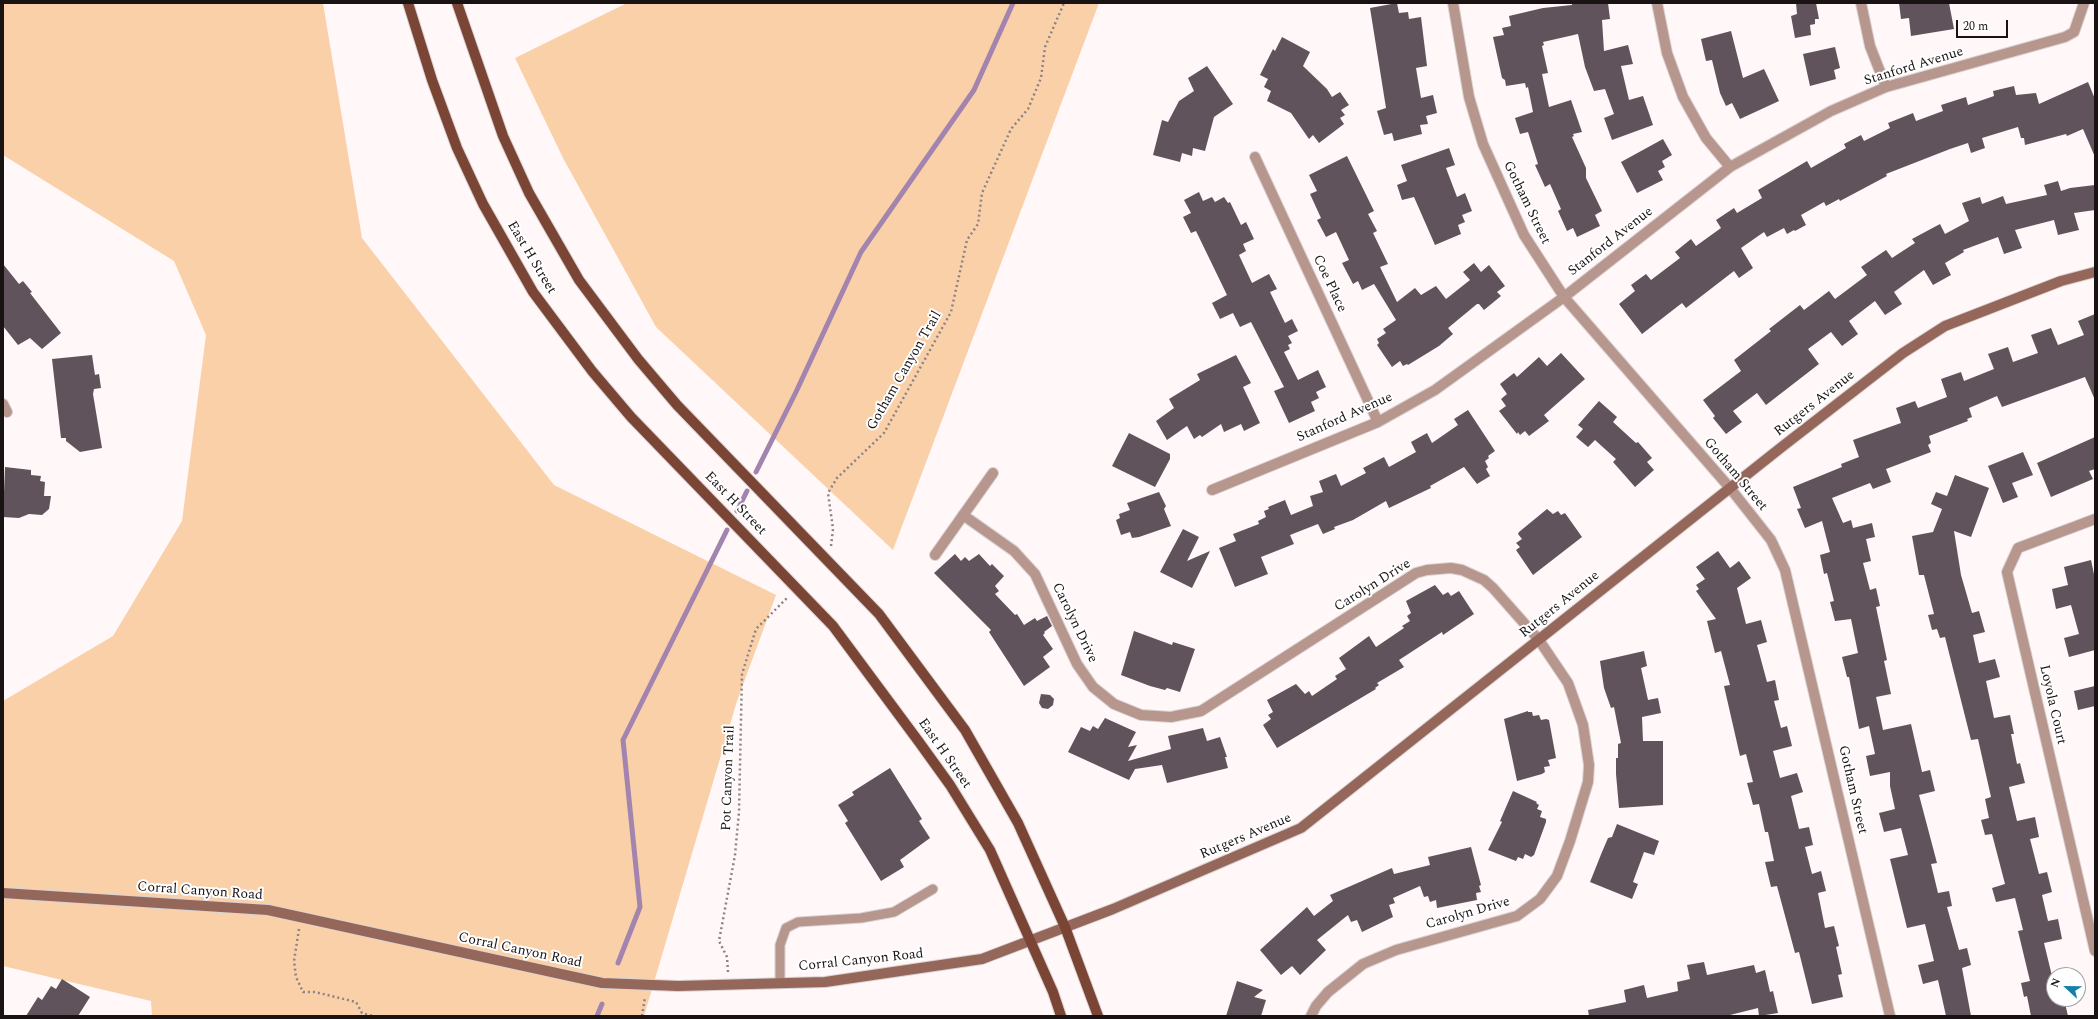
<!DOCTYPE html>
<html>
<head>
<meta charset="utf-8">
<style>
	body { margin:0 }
	#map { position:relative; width:2098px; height:1019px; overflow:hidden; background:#fff7f8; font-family:Spectral,serif }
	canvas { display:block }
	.frame { position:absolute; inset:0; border:4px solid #1a1314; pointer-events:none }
	.north { position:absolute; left:2046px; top:967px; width:40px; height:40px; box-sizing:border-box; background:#fff; border:1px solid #a3a1a1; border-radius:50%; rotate:292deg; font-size:11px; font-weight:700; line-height:16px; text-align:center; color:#1a1314 }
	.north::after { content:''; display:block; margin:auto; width:14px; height:18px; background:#167fa9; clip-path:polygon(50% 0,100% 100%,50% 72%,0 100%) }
	.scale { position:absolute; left:1956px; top:20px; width:52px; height:18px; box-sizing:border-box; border:2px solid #1a1314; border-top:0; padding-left:5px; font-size:12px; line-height:14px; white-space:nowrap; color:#1a1314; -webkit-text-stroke:3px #fff; paint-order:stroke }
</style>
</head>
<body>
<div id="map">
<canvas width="2098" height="1019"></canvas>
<div class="frame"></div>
<div class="north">N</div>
<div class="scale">20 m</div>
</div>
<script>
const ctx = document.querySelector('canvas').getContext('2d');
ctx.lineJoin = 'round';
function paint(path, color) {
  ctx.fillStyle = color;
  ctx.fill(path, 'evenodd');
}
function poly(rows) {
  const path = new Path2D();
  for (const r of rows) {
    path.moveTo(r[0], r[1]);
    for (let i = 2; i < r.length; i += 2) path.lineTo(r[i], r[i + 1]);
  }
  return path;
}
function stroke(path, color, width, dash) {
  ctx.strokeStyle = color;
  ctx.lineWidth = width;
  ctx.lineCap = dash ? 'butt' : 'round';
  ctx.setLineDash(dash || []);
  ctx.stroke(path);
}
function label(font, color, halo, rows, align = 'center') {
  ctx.font = font + ' Spectral,serif';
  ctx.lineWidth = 4;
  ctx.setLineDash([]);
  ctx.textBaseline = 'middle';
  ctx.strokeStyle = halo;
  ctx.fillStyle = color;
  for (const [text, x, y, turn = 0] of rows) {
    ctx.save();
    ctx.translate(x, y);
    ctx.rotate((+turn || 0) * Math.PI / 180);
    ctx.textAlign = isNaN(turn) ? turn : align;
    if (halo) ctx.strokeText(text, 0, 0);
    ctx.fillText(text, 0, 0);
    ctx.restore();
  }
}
paint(poly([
	[3,3,323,3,362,238,554,485,776,595,737,701,644,1016,152,1016,151,1001,3,966,3,701,113,636,182,521,206,335,174,261,3,155],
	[627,3,1099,3,893,550,656,327,563,158,515,58]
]), '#fad0a9');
stroke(poly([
	[756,472,796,392,861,252,974,90,1013,3],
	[737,511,747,491],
	[618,963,640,907,623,740,727,530],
	[597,1016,602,1004]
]), '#a284af', 5);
paint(poly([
	[1397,3,1399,13,1408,12,1409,19,1421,17,1427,66,1416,68,1421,98,1433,95,1437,113,1426,116,1428,124,1420,125,1422,134,1394,141,1392,133,1384,135,1377,111,1386,108,1370,8],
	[1572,3,1608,3,1610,19,1602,20,1604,51,1628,45,1633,64,1621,66,1629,100,1643,96,1653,125,1612,140,1604,118,1614,114,1605,89,1594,91,1585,67,1578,34,1543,42,1544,45,1542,46,1548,73,1542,74,1549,107,1571,100,1582,132,1573,134,1574,136,1572,137,1586,168,1586,178,1602,211,1595,215,1600,226,1577,237,1573,228,1567,231,1558,211,1561,209,1550,184,1545,187,1535,165,1538,164,1528,132,1520,134,1515,118,1533,112,1528,87,1526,88,1525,83,1506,86,1505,80,1502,78,1493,37,1504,35,1502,28,1511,26,1509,16,1543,8,1572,5],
	[1796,3,1816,3,1819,19,1815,19,1815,24,1810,25,1811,35,1795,38,1791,16,1797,14],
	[1899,3,1949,3,1954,29,1911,36,1909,18,1901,19],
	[1731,31,1743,78,1764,69,1779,101,1740,119,1732,103,1726,106,1720,93,1712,60,1706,61,1701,39],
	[1282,37,1310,52,1303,66,1327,89,1332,97,1340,92,1349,105,1341,110,1345,115,1340,118,1344,124,1319,143,1313,135,1309,139,1291,113,1267,101,1271,91,1264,87,1268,79,1260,75,1273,49,1275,51],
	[1835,47,1840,68,1834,70,1836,79,1810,86,1803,54],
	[1207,66,1233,104,1214,117,1205,151,1193,148,1192,156,1182,153,1180,162,1153,155,1162,120,1168,122,1179,101,1194,91,1188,78],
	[2088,82,2095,99,2095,157,2083,129,2067,136,2066,134,2025,145,2024,138,2021,138,2018,127,1982,138,1985,148,1971,153,1968,143,1950,149,1886,174,1887,176,1840,201,1839,199,1826,206,1824,202,1801,215,1806,225,1795,231,1794,230,1787,234,1784,228,1767,237,1764,232,1741,248,1753,268,1739,278,1734,271,1686,308,1682,303,1642,334,1619,304,1635,291,1631,285,1646,274,1651,280,1680,258,1675,252,1691,239,1696,246,1721,228,1716,220,1734,208,1737,213,1762,198,1758,190,1807,161,1811,168,1846,148,1844,144,1861,135,1864,141,1890,128,1888,123,1913,113,1916,121,1943,111,1941,105,1966,97,1968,105,1994,96,1993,91,2014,86,2016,95,2036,93,2039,104],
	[1663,139,1672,155,1662,161,1665,167,1658,171,1663,180,1637,193,1621,162],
	[1449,148,1455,165,1446,168,1457,197,1465,193,1472,211,1462,215,1465,222,1458,225,1461,234,1435,245,1414,197,1402,200,1397,185,1407,181,1401,165],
	[1347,156,1374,211,1368,214,1377,231,1373,233,1388,264,1380,267,1397,302,1415,288,1421,295,1436,286,1446,299,1470,280,1463,272,1474,263,1481,272,1489,265,1505,286,1497,292,1501,296,1484,310,1479,304,1477,304,1448,328,1453,334,1439,346,1408,365,1407,364,1403,366,1400,361,1392,367,1377,345,1379,343,1377,339,1386,333,1383,329,1396,320,1374,284,1362,290,1358,281,1353,284,1342,263,1349,260,1336,232,1326,237,1317,220,1321,218,1310,194,1317,191,1309,175],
	[2058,181,2061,191,2070,188,2095,185,2095,210,2074,213,2079,230,2058,235,2054,220,2015,230,2022,248,2004,254,1998,237,1963,250,1964,252,1945,263,1951,275,1933,285,1924,270,1894,292,1902,304,1885,315,1875,301,1849,321,1858,334,1842,346,1831,332,1808,349,1819,364,1766,405,1757,393,1733,411,1742,422,1726,434,1713,418,1715,416,1703,400,1741,371,1734,360,1771,331,1769,329,1800,305,1804,310,1829,291,1835,299,1867,275,1861,267,1886,250,1892,258,1915,243,1912,239,1940,224,1945,234,1969,221,1962,203,1980,197,1982,204,2003,196,2006,204,2047,195,2044,185],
	[1199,192,1203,201,1212,197,1215,202,1224,197,1228,203,1230,202,1241,225,1246,222,1254,239,1243,244,1246,251,1239,255,1252,283,1269,274,1277,289,1270,292,1285,323,1292,319,1298,331,1288,336,1292,343,1288,345,1290,349,1284,352,1298,380,1318,370,1326,387,1316,392,1319,398,1311,402,1315,411,1289,423,1274,391,1284,387,1251,322,1240,327,1233,313,1220,319,1212,303,1227,295,1196,231,1191,233,1183,217,1191,213,1184,200],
	[3,264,19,284,23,281,32,292,30,293,61,333,42,349,30,338,18,345,3,326],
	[2095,314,2095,400,2085,377,2002,407,1997,396,1969,408,1972,417,1967,419,1968,421,1929,436,1931,443,1928,445,1931,452,1886,469,1891,482,1873,489,1870,483,1832,498,1843,523,1851,520,1853,528,1872,523,1875,537,1866,539,1871,561,1863,563,1870,590,1876,588,1880,606,1876,607,1887,660,1884,661,1891,694,1876,697,1883,730,1911,724,1922,772,1930,770,1935,791,1919,795,1937,863,1931,864,1938,893,1949,891,1952,906,1947,907,1959,950,1967,948,1971,965,1962,968,1971,1016,1946,1016,1938,980,1923,984,1918,965,1934,961,1925,924,1907,928,1890,859,1908,855,1901,828,1884,832,1879,813,1895,809,1890,786,1890,772,1870,776,1866,756,1875,754,1869,726,1859,729,1849,677,1847,677,1842,657,1858,653,1851,619,1835,621,1830,602,1834,601,1827,573,1824,574,1820,555,1830,552,1822,521,1805,528,1797,509,1801,508,1793,487,1842,467,1841,464,1859,457,1853,440,1901,423,1896,408,1915,401,1918,408,1947,397,1941,379,1961,372,1964,381,1994,369,1988,354,2008,347,2013,362,2038,353,2031,335,2051,328,2058,345,2084,335,2078,321],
	[1561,353,1585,379,1544,415,1549,421,1529,436,1525,431,1520,435,1518,432,1517,434,1499,411,1506,406,1501,399,1507,394,1500,384,1514,373,1517,377,1539,357,1547,366],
	[92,355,95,375,99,374,101,388,94,389,93,394,102,448,80,452,66,441,66,438,61,438,52,359],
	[1236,355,1251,383,1243,387,1260,423,1244,431,1241,424,1224,432,1221,424,1202,437,1200,435,1194,439,1187,426,1167,440,1156,421,1174,408,1169,399,1200,380,1197,374],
	[1599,401,1617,417,1613,422,1636,443,1638,442,1652,458,1647,462,1654,470,1635,487,1613,462,1616,459,1595,440,1588,447,1576,437,1583,429,1578,425],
	[1468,410,1495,451,1488,456,1489,458,1485,461,1488,467,1486,469,1490,476,1477,484,1464,467,1430,486,1431,488,1389,508,1386,501,1353,520,1334,527,1335,529,1323,534,1318,524,1290,535,1294,544,1261,557,1268,574,1235,587,1219,548,1236,541,1233,534,1259,524,1258,521,1266,517,1264,511,1269,509,1268,507,1285,500,1291,515,1313,506,1310,496,1323,492,1319,481,1336,474,1341,486,1366,473,1363,468,1384,457,1389,467,1416,452,1411,442,1427,433,1432,443,1458,425,1454,419],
	[1129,433,1170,454,1170,459,1155,487,1112,466],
	[2095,437,2095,469,2089,471,2093,479,2051,497,2037,463],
	[2023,452,2033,475,2012,483,2018,497,2003,503,1988,466],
	[5,467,31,470,31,475,41,476,40,481,45,482,44,496,51,496,49,509,42,515,29,514,19,518,3,517],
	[1955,475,1989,488,1971,537,1954,531,1961,575,1972,613,1979,611,1985,632,1973,635,1979,663,1995,659,2000,677,1986,681,1994,718,2010,715,2014,734,2011,734,2017,764,2020,763,2025,783,2009,787,2017,821,2035,817,2039,837,2030,839,2039,874,2047,872,2052,892,2042,895,2048,921,2058,919,2062,939,2044,943,2052,976,2054,976,2054,999,2064,999,2068,1016,2031,1016,2027,996,2024,997,2021,983,2030,981,2018,931,2023,930,2015,898,1996,902,1992,888,2005,884,1992,834,1985,835,1981,820,1989,818,1985,799,1991,797,1978,739,1971,740,1945,637,1940,638,1937,629,1932,630,1928,615,1934,614,1924,575,1919,575,1912,536,1933,532,1942,509,1931,504,1936,492,1947,496],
	[1159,492,1166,506,1164,509,1171,526,1139,537,1132,538,1130,532,1121,535,1116,520,1120,518,1119,514,1130,510,1127,503],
	[1547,509,1553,514,1558,511,1561,515,1565,513,1582,537,1533,575,1516,550,1520,547,1516,543,1522,539,1518,534,1519,532],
	[1183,529,1199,537,1187,561,1210,551,1192,588,1160,572],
	[1718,551,1730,568,1739,561,1751,578,1737,588,1746,624,1761,620,1767,642,1757,645,1767,682,1775,680,1779,700,1774,701,1781,728,1787,726,1792,746,1773,751,1780,778,1797,773,1803,792,1791,796,1799,829,1809,827,1813,845,1805,847,1812,874,1821,871,1826,891,1818,893,1825,928,1834,926,1839,946,1836,947,1842,974,1838,975,1843,997,1812,1004,1799,952,1795,953,1777,886,1771,887,1765,862,1774,861,1768,832,1765,832,1759,804,1753,805,1747,783,1753,782,1746,754,1740,756,1724,686,1730,685,1721,651,1715,653,1707,621,1716,619,1696,591,1699,589,1696,585,1705,579,1696,567],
	[955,554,961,561,965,557,969,561,979,554,990,566,992,564,1004,576,995,586,999,591,995,594,1015,615,1017,614,1024,625,1035,618,1037,621,1047,616,1052,626,1044,632,1045,633,1043,635,1053,649,1043,657,1050,667,1024,686,989,632,991,630,934,573],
	[2091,560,2095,579,2095,650,2069,657,2064,638,2079,634,2071,605,2056,609,2052,589,2068,585,2064,567],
	[1435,585,1443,595,1448,592,1451,596,1459,591,1474,614,1443,635,1442,632,1399,660,1404,667,1377,683,1379,685,1375,688,1376,689,1277,748,1263,725,1271,719,1268,715,1273,712,1267,700,1296,684,1305,694,1309,691,1312,696,1337,679,1335,676,1346,669,1339,658,1369,636,1376,647,1404,628,1402,626,1410,621,1407,616,1411,613,1406,601],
	[1134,631,1172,645,1173,642,1195,649,1180,692,1167,688,1165,690,1150,686,1121,675],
	[1644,651,1647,666,1641,668,1648,700,1658,698,1661,713,1642,717,1643,741,1663,741,1663,805,1619,808,1616,774,1616,758,1618,758,1618,744,1621,743,1614,707,1611,708,1604,688,1600,661],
	[2095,686,2095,706,2078,710,2074,691],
	[1041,694,1050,695,1054,699,1053,705,1048,709,1042,708,1039,703],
	[1528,711,1528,712,1532,712,1533,716,1539,715,1541,720,1546,719,1549,720,1556,758,1548,760,1550,766,1544,767,1545,772,1542,774,1517,781,1504,719],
	[1105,718,1136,732,1128,747,1137,745,1128,761,1171,749,1168,736,1203,728,1207,741,1220,737,1227,757,1225,757,1228,768,1167,783,1162,765,1135,769,1129,780,1068,752,1081,727,1090,731,1093,726,1098,729],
	[890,768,922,819,919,821,930,838,900,860,904,867,881,881,845,823,848,821,838,805,854,795,852,792],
	[1513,791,1537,802,1536,803,1539,805,1537,809,1542,811,1540,817,1546,819,1546,822,1534,855,1531,857,1525,854,1523,859,1518,857,1516,861,1488,850,1502,822,1500,821],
	[1617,824,1659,841,1654,855,1644,852,1633,882,1638,884,1632,899,1590,882,1602,852,1608,838,1612,837],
	[1471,847,1481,885,1479,886,1481,892,1476,893,1477,900,1437,908,1436,900,1430,902,1428,896,1424,897,1420,886,1393,898,1395,903,1389,905,1393,917,1362,932,1357,920,1351,922,1348,915,1317,940,1326,950,1300,975,1292,966,1281,975,1260,950,1307,907,1314,916,1333,901,1330,895,1392,868,1394,874,1430,865,1428,857],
	[1704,962,1707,975,1754,965,1756,973,1765,970,1770,992,1773,991,1778,1013,1759,1016,1758,1008,1726,1016,1589,1016,1588,1010,1626,1002,1624,990,1644,985,1647,998,1678,991,1677,982,1690,979,1687,965],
	[62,979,90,997,78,1016,26,1016,38,997,42,1000,51,986,56,989],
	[1237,981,1263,990,1254,997,1266,1000,1261,1016,1226,1016]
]), '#61535b');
const service = poly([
	[780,983,780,945,786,928,798,922,861,918,894,912,933,889]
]);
const minor = poly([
	[1453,3,1469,97,1483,144,1524,235,1564,297,1730,488,1771,540,1785,570,1890,1016],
	[1657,3,1667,53,1683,97,1706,138,1730,167],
	[1861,3,1870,46,1886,87],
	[1255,157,1378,422],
	[3,404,7,412],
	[1212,490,1378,422,1435,390,1564,297,1730,167,1748,157,1831,111,1886,87,2065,37,2074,32,2084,3],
	[963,515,1014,551,1035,574,1077,664,1093,687,1114,704,1141,715,1171,717,1201,711,1416,573,1427,570,1451,568,1462,570,1484,580,1493,588,1539,640,1568,683,1583,725,1589,765,1588,782,1570,841,1557,876,1540,899,1517,916,1396,950,1363,964,1328,992,1316,1006,1311,1016],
	[2095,519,2018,548,2007,572,2095,951],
	[935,555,993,473]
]);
const secondary = poly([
	[3,893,268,910,602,983,678,986,825,982,982,959,1113,909,1301,828,1783,446,1903,353,1945,326,2061,281,2095,272]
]);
const primary = poly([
	[408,3,432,80,457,148,483,204,533,292,592,371,631,417,833,626,919,742,950,785,990,850,1053,992,1061,1016],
	[457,3,503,136,529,193,579,280,638,359,677,405,879,614,965,730,1018,823,1065,927,1098,1016]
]);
stroke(service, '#dad3d4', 11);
stroke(minor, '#dad3d4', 12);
stroke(secondary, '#dad3d4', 12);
stroke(primary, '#dad3d4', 12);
stroke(poly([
	[831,546,833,529,828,493,837,478,884,433,951,312,967,240,978,224,982,193,1011,129,1028,109,1041,78,1045,47,1064,3],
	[299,929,294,961,296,977,303,992,315,992,356,1002,362,1013,373,1016],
	[728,972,727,957,719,941,735,855,739,812,742,674,756,629,788,597],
	[642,1016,645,997]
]), '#8b8384', 2.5, [2, 3]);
stroke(service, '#b7968d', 9);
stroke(minor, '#b7968d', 10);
stroke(secondary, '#95675a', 10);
stroke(primary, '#7b4535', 10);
label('14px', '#1a1314', '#fff', [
	["Stanford Avenue",1914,67,-17],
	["Gotham Street",1526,203,64],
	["Stanford Avenue",1611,242,-38],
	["East H Street",531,258,59],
	["Coe Place",1329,284,65],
	["Gotham Canyon Trail",905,371,-60],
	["Rutgers Avenue",1815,404,-38],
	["Stanford Avenue",1345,418,-24],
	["Gotham Street",1735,475,50],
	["East H Street",735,504,46],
	["Carolyn Drive",1373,586,-32],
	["Rutgers Avenue",1560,605,-39],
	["Carolyn Drive",1074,623,64],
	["Loyola Court",2052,705,77],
	["East H Street",944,754,55],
	["Pot Canyon Trail",729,778,-88],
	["Gotham Street",1852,790,77],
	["Rutgers Avenue",1246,837,-23],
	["Corral Canyon Road",200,892,4],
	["Carolyn Drive",1468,914,-16],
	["Corral Canyon Road",520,951,12],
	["Corral Canyon Road",861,961,-6]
]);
</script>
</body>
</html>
